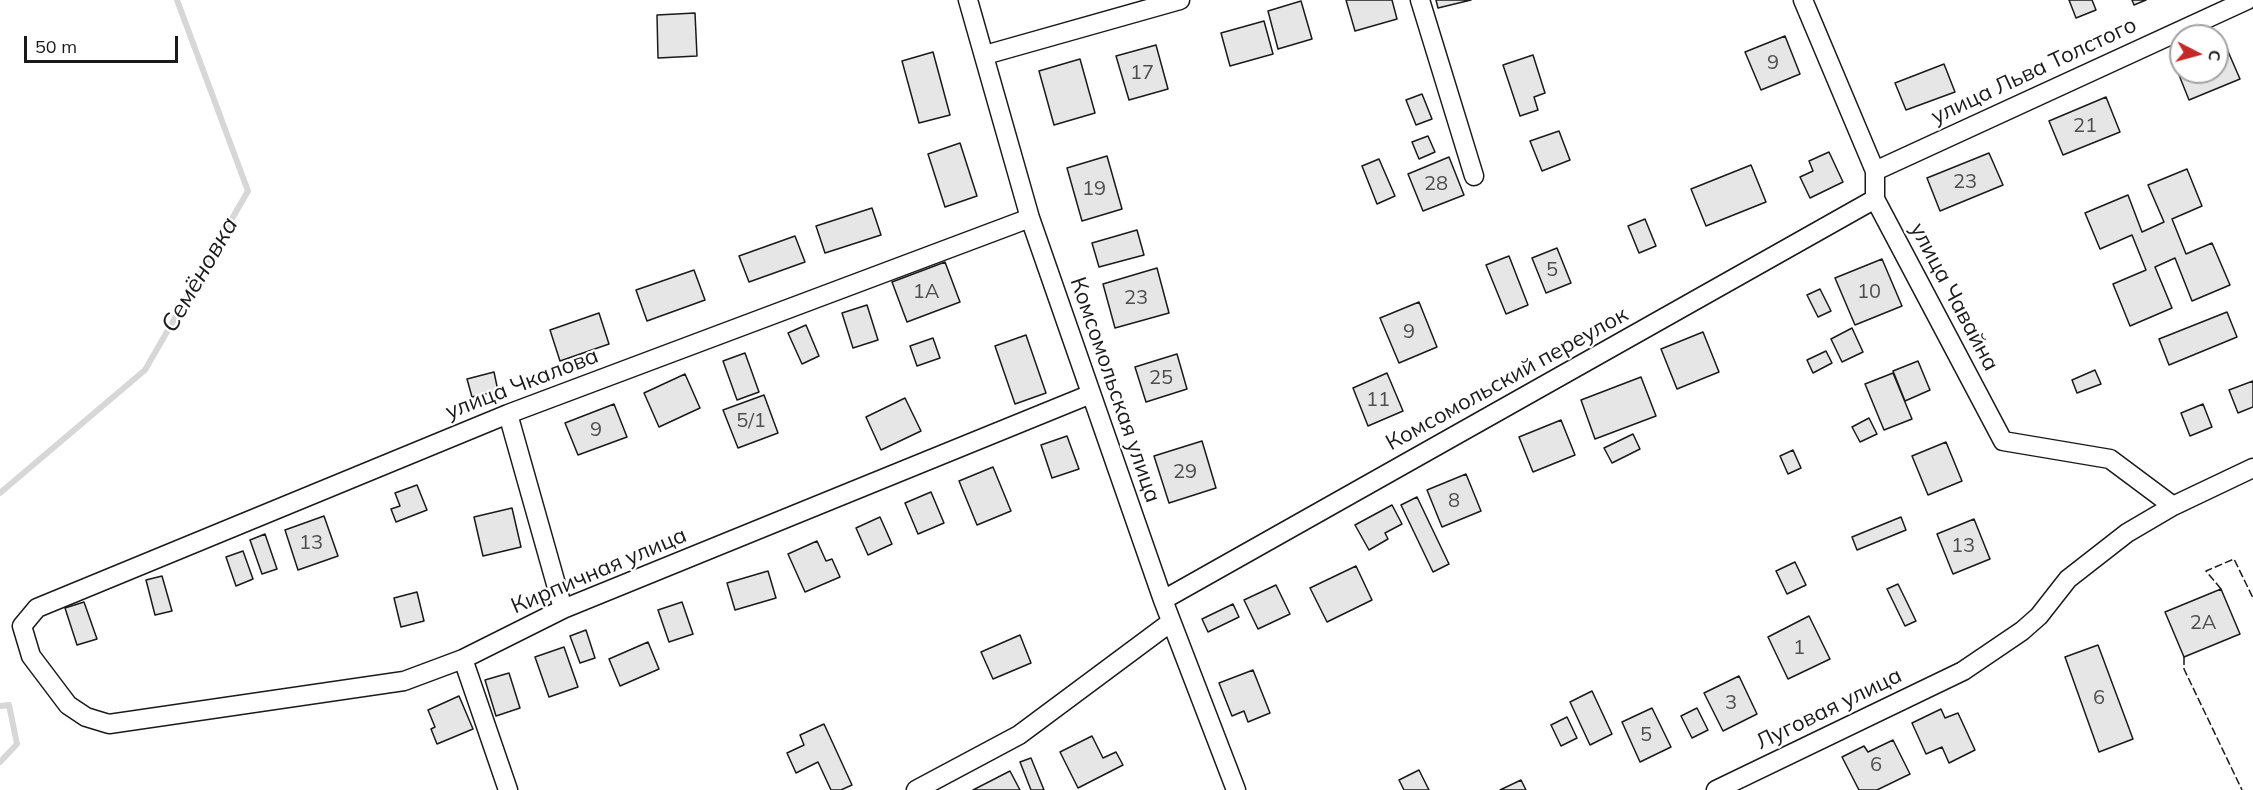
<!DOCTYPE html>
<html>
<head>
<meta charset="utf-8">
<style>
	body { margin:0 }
	#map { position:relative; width:2253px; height:790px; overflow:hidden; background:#fff; font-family:Mulish,sans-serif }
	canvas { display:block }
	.north { position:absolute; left:2169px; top:24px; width:60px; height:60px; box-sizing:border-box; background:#fff; border:2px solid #a3a3a3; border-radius:50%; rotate:96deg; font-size:16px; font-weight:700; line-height:24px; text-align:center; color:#1a1a1a }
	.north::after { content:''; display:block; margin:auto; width:21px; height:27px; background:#c62828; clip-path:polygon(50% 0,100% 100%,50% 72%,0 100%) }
	.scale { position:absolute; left:24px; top:36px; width:154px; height:27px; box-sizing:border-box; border:3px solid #1a1a1a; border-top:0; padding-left:8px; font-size:18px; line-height:21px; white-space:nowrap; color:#1a1a1a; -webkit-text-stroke:4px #fff; paint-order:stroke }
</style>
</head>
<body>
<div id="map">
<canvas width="2253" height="790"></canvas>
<div class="north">С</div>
<div class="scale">50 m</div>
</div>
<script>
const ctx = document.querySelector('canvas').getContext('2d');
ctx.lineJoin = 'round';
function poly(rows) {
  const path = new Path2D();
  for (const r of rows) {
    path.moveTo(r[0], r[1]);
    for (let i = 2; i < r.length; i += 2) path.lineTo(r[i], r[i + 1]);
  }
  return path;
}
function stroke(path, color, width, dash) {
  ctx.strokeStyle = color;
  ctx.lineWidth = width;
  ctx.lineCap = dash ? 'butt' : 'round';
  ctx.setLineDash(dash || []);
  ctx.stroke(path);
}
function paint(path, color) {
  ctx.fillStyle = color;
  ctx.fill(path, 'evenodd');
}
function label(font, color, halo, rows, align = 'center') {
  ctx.font = font + ' Mulish,sans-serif';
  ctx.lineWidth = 4.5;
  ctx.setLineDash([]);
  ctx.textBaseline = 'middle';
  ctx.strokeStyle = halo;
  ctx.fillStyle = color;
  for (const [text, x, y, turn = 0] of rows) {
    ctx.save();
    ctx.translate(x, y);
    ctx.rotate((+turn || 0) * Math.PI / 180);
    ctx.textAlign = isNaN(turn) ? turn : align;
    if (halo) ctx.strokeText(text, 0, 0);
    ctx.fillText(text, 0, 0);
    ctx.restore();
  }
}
stroke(poly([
	[0,493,145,370,248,191,177,0],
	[0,706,9,705,17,744,0,762]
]), '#d7d7d7', 6);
const building = poly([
	[1346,0,1392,0,1397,19,1355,31,1346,0],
	[1436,0,1471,0,1438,8,1436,0],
	[2069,0,2092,0,2096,10,2076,18,2069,0],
	[2132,0,2146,0,2134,5,2132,0],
	[1301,1,1312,39,1278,49,1268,11,1301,1],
	[695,13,697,56,658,58,657,15,695,13],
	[1264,21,1273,54,1230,66,1221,33,1264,21],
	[1785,36,1800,74,1761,90,1745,52,1785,36],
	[1156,45,1168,89,1129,100,1116,56,1156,45],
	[2227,49,2240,79,2189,100,2177,70,2181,68,2181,72,2217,72,2217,53,2227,49],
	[933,52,950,115,919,123,902,61,933,52],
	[1533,55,1545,93,1534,97,1538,110,1520,116,1503,65,1533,55],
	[1080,59,1095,113,1054,125,1039,71,1080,59],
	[1944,64,1955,92,1906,110,1895,83,1944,64],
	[1422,94,1432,119,1416,125,1406,100,1422,94],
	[2106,97,2120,132,2063,155,2049,121,2106,97],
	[1559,131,1570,160,1542,171,1530,141,1559,131],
	[1428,136,1435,152,1419,159,1412,142,1428,136],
	[960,143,977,196,945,207,928,154,960,143],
	[1829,152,1843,182,1810,198,1800,177,1813,171,1809,161,1829,152],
	[1989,153,2003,185,1940,211,1927,178,1989,153],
	[1107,156,1122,209,1082,221,1067,168,1107,156],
	[1449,157,1464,195,1423,211,1408,174,1449,157],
	[1379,159,1395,196,1377,204,1362,166,1379,159],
	[1751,165,1766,202,1706,226,1691,189,1751,165],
	[2187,169,2202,206,2172,219,2186,254,2212,243,2230,285,2192,301,2175,258,2155,267,2172,308,2130,326,2113,284,2146,270,2132,235,2100,249,2085,213,2128,195,2142,232,2164,222,2148,185,2187,169],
	[872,208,881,235,825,253,816,226,872,208],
	[1645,219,1656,246,1639,253,1628,226,1645,219],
	[1137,230,1144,255,1099,267,1092,243,1137,230],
	[795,236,805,262,749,282,739,256,795,236],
	[1557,248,1571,283,1546,293,1532,258,1557,248],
	[1509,256,1528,305,1506,314,1486,265,1509,256],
	[1882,259,1902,306,1855,325,1835,278,1882,259],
	[945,262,960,302,907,322,892,282,945,262],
	[1157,268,1169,313,1115,328,1103,284,1157,268],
	[694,270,705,300,647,321,636,290,694,270],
	[1820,289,1831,311,1818,317,1807,295,1820,289],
	[1419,302,1437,347,1399,363,1380,318,1419,302],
	[867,305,878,340,853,348,842,313,867,305],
	[2227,312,2237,337,2169,365,2159,339,2227,312],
	[599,313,609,344,560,361,550,330,599,313],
	[806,325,819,356,802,364,788,333,806,325],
	[1852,328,1863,352,1842,362,1831,339,1852,328],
	[1703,332,1719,372,1677,389,1661,349,1703,332],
	[1026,335,1046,393,1015,404,995,346,1026,335],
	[933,338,940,358,917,366,910,346,933,338],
	[1826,351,1832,363,1813,373,1807,360,1826,351],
	[745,353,759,392,737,400,723,361,745,353],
	[1177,354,1187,389,1146,402,1135,367,1177,354],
	[1918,361,1930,390,1905,401,1893,371,1918,361],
	[2095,370,2101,384,2077,393,2072,380,2095,370],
	[494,372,498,391,472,397,467,379,494,372],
	[1387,373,1403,411,1368,426,1353,388,1387,373],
	[1893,373,1912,419,1884,430,1865,384,1893,373],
	[685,374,700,408,659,427,644,393,685,374],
	[1641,377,1656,416,1595,439,1581,400,1641,377],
	[2253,381,2253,407,2238,413,2229,390,2253,381],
	[764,395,778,433,738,448,723,410,764,395],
	[905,398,921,431,881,450,866,417,905,398],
	[614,404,627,437,578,455,565,423,614,404],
	[2203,404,2212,427,2190,436,2181,413,2203,404],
	[1869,418,1877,434,1860,442,1852,427,1869,418],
	[1561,420,1575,455,1533,472,1519,437,1561,420],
	[1633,434,1640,449,1612,463,1604,448,1633,434],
	[1067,436,1079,469,1052,478,1041,445,1067,436],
	[1202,441,1216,488,1169,503,1154,456,1202,441],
	[1946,442,1962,481,1928,495,1912,456,1946,442],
	[1793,450,1801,468,1788,474,1780,456,1793,450],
	[993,467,1011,511,977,525,959,481,993,467],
	[1466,474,1481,511,1442,527,1427,490,1466,474],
	[417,485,427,510,396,522,391,509,400,506,395,493,417,485],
	[931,492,944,523,918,534,905,503,931,492],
	[1417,497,1449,564,1433,572,1401,505,1417,497],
	[1392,505,1402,524,1385,533,1388,539,1369,550,1355,525,1392,505],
	[512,508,521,547,483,556,474,517,512,508],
	[324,516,338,556,298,570,285,530,324,516],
	[880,517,892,544,868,555,856,528,880,517],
	[1901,517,1906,530,1857,550,1852,537,1901,517],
	[1974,519,1990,559,1953,574,1937,534,1974,519],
	[265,534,277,569,262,574,250,540,265,534],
	[817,541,826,561,832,559,840,577,805,592,788,554,817,541],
	[243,551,253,579,236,586,226,557,243,551],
	[1795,562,1806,585,1787,594,1776,571,1795,562],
	[1356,566,1372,600,1327,622,1310,588,1356,566],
	[768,571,776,598,735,610,727,583,768,571],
	[162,576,172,611,155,615,146,580,162,576],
	[1898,584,1916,621,1905,626,1887,589,1898,584],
	[1276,585,1290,614,1258,629,1244,600,1276,585],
	[2221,589,2240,634,2184,657,2165,612,2221,589],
	[417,592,424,621,401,627,394,598,417,592],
	[84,602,97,639,77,645,65,608,84,602],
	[682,602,693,634,669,642,658,610,682,602],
	[1233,604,1239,617,1208,632,1202,619,1233,604],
	[1809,616,1830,659,1788,679,1768,637,1809,616],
	[586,630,595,658,580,663,570,636,586,630],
	[1020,635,1031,663,993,679,981,652,1020,635],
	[648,642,659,669,620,686,609,659,648,642],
	[2098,645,2133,739,2099,752,2065,657,2098,645],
	[564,647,578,687,549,697,535,657,564,647],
	[1253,670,1270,713,1248,722,1244,711,1232,716,1219,683,1253,670],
	[509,673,520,708,496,716,485,680,509,673],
	[1739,676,1757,714,1723,731,1704,693,1739,676],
	[1592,691,1612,734,1590,745,1570,702,1592,691],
	[459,696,473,729,437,744,431,729,435,727,428,710,459,696],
	[1652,708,1671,747,1640,762,1622,722,1652,708],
	[1697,708,1708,730,1692,738,1681,716,1697,708],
	[1941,709,1945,718,1958,713,1975,750,1949,763,1942,747,1926,754,1912,723,1941,709],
	[1567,717,1577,738,1561,746,1551,725,1567,717],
	[824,724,852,785,841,790,831,790,818,762,796,773,787,753,804,745,800,735,824,724],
	[1092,736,1103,758,1116,752,1123,765,1078,788,1060,752,1092,736],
	[1893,740,1910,774,1877,790,1859,790,1842,757,1864,746,1868,752,1893,740],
	[1031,758,1044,790,1031,790,1020,762,1031,758],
	[1419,770,1429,790,1404,790,1399,780,1419,770],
	[1010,771,1020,790,973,790,1010,771],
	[1521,780,1526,790,1500,790,1521,780]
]);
paint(building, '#e6e6e6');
stroke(building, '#1a1a1a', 1.5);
const minor = poly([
	[968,0,1030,218,1163,600,1236,790],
	[1420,0,1474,176],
	[1803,0,1875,171,1875,199,2003,441,2110,459,2173,506],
	[985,55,1180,0],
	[1875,171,2247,0],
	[1030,218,508,414,37,608,22,626,31,656,68,705,86,717,109,724,404,681,463,659,563,609,1091,394],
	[508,414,563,609],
	[1163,600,1875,199],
	[463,659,508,790],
	[916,790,1019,735,1171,622],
	[1716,790,1963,671,2022,631,2039,616,2068,579,2127,533,2173,506,2253,468]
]);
stroke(minor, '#1a1a1a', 21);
stroke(minor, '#fff', 18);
stroke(poly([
	[2221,589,2206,571,2234,559,2253,598],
	[2184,657,2184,669,2242,790]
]), '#1a1a1a', 1.5, [8, 3]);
label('20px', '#4d4d4d', null, [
	["9",1773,63],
	["17",1142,73],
	["21",2085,126],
	["23",1965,182],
	["28",1436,184],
	["19",1094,189],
	["5",1552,270],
	["1А",926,292],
	["10",1869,292],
	["23",1136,298],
	["9",1409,332],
	["25",1161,378],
	["11",1378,400],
	["5/1",751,421],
	["9",596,430],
	["29",1185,472],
	["8",1454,501],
	["13",311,543],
	["13",1963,546],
	["2А",2203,623],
	["1",1799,648],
	["6",2099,698],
	["3",1731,703],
	["5",1646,735],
	["6",1876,765]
]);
label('22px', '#1a1a1a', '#fff', [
	["улица Льва Толстого",2034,71,-25],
	["улица Чавайна",1954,297,62],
	["Комсомольский переулок",1507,379,-29],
	["улица Чкалова",522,384,-21],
	["Комсомольская улица",1115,390,71],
	["Кирпичная улица",599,571,-23],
	["Луговая улица",1829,709,-26]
]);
label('italic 24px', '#1a1a1a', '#fff', [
	["Семёновка",200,275,-60]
]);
</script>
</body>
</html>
